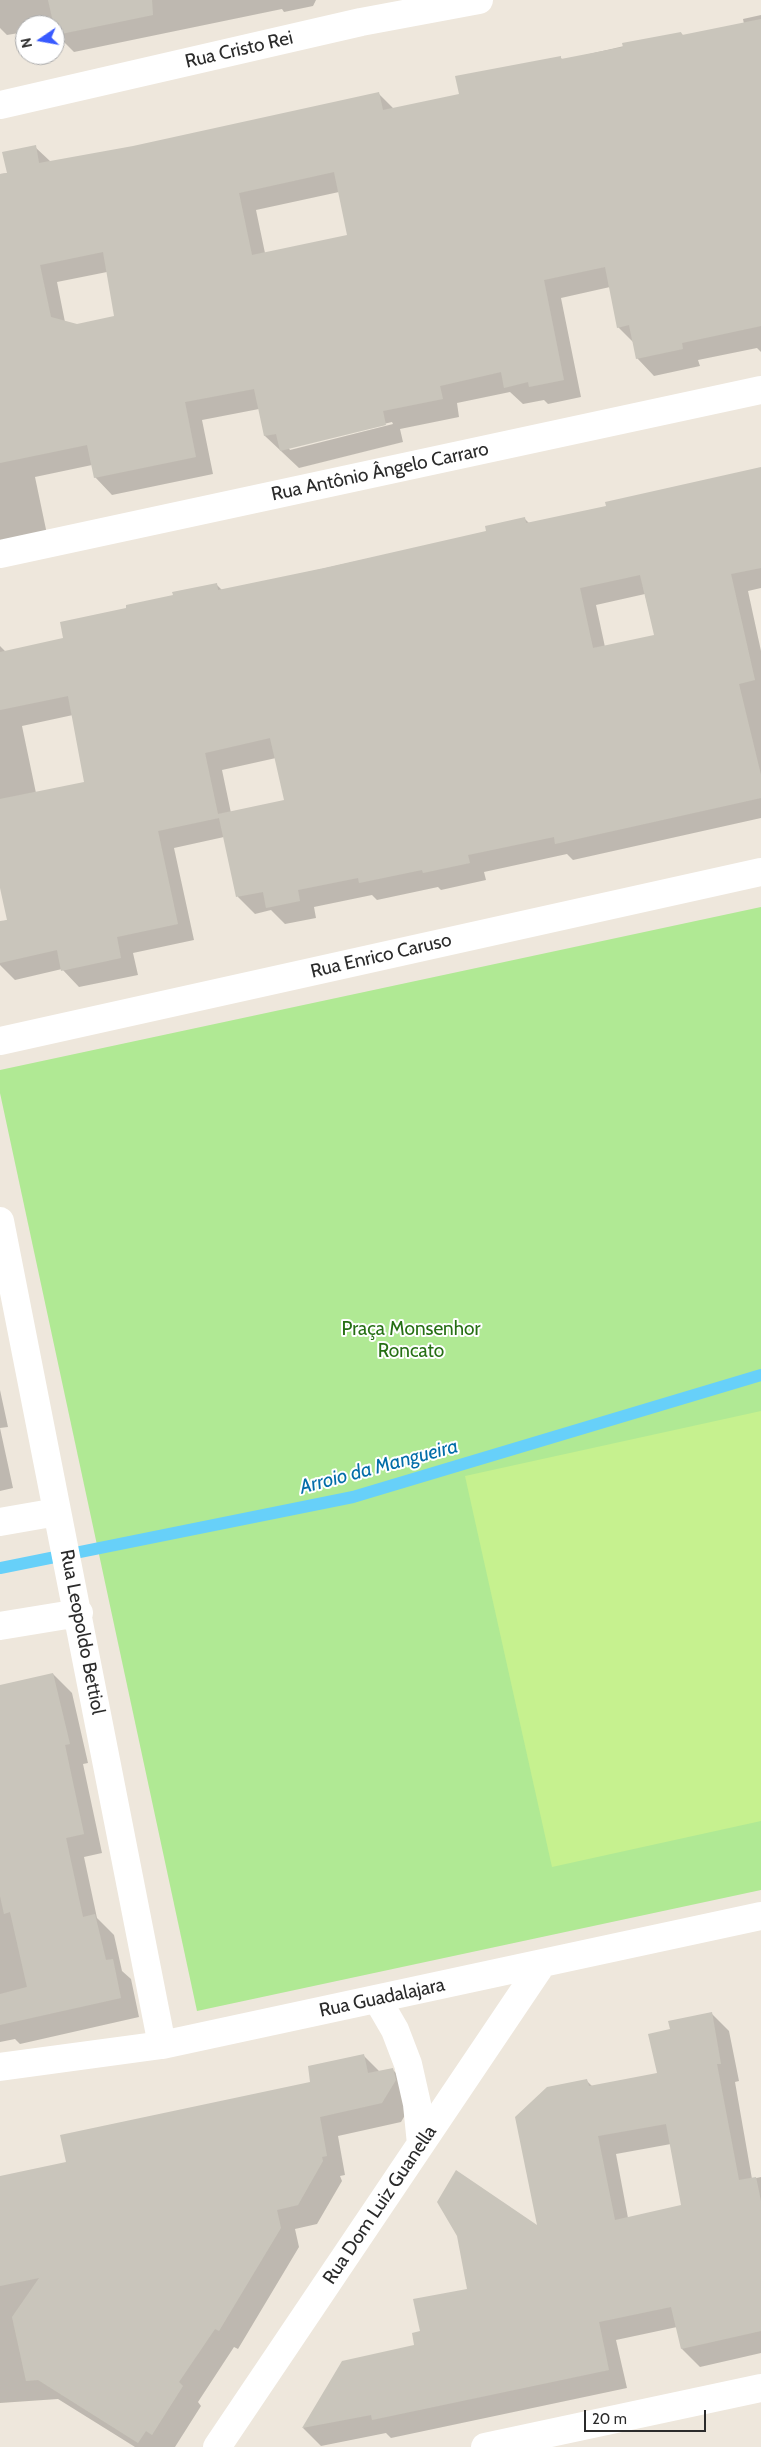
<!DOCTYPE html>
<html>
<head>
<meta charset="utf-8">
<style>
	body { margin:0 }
	#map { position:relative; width:761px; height:2447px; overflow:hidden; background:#eee7dc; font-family:Cabin,sans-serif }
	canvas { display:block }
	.north { position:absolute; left:15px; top:15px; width:50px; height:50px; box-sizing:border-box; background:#fff; border:1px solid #aaa; border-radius:50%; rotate:258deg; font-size:14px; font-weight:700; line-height:20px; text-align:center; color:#2b2b2b }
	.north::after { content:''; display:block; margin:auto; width:18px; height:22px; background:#385aff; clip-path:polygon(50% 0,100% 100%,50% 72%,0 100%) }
	.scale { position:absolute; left:584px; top:2410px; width:122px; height:22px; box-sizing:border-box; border:2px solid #2b2b2b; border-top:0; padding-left:6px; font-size:15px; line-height:18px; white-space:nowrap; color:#2b2b2b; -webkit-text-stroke:4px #fff; paint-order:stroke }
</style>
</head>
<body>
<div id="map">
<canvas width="761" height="2447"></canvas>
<div class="north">N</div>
<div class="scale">20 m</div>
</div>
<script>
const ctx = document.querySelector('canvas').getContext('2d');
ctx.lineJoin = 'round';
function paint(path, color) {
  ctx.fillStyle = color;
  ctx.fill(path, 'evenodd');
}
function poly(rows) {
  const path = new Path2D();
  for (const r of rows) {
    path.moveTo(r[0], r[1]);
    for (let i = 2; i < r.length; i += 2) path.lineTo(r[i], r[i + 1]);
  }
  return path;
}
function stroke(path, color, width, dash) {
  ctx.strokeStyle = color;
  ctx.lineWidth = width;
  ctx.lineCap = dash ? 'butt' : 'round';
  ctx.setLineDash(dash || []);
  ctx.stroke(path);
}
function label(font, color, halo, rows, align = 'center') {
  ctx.font = font + ' Cabin,sans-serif';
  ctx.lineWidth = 4;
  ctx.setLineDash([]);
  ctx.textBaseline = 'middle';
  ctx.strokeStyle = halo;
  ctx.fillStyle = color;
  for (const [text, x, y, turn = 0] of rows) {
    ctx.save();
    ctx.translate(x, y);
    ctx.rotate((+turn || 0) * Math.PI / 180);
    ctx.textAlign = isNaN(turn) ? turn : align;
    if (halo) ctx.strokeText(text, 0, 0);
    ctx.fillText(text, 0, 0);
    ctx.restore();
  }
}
paint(poly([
	[761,907,761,1890,197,2011,0,1093,0,1070]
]), '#b0e994');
paint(poly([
	[761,1411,761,1821,552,1867,465,1476]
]), '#c6f18f');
paint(poly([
	[0,0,316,0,313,6,284,12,282,9,74,52,57,35,55,25,25,25,25,32,7,35,0,28],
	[761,15,761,352,757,348,698,360,700,366,654,376,637,358,634,343,618,327,610,287,561,298,581,397,548,404,544,400,523,404,510,392,457,403,459,417,400,429,403,442,299,468,265,436,259,409,202,420,213,474,112,495,95,477,92,465,35,477,48,539,0,548,0,174,8,173,35,147,51,162,133,147,379,94,394,109,461,95,560,57,563,60,681,33,684,36,744,24,743,19],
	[339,192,349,236,265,253,256,210],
	[107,272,116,317,77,325,65,322,57,282],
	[392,422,393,424,290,450,288,447],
	[761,468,761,588,748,591,761,651,761,818,573,860,567,854,484,872,486,880,441,890,438,887,377,900,372,895,314,907,316,918,285,924,271,910,255,914,238,897,224,837,174,848,194,940,133,953,138,975,79,987,62,969,15,980,0,965,0,922,8,920,0,882,0,646,6,652,65,639,128,609,216,584,223,591,487,532,524,518,530,524,607,507],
	[645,594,655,636,605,647,596,605],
	[73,715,86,783,36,793,22,726],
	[276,758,285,801,231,813,222,770],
	[0,1390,8,1427,0,1428,13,1488,0,1491],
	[53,1674,72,1693,88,1763,83,1764,102,1853,84,1857,97,1918,114,1935,122,1971,131,1979,139,2017,20,2044,15,2039,0,2042,0,1686],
	[711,2013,729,2031,739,2081,735,2082,752,2179,761,2177,761,2353,700,2367,682,2349,677,2327,616,2340,627,2388,391,2438,386,2433,321,2446,303,2428,343,2362,416,2346,421,2332,539,2228,587,2081,593,2087,658,2074,672,2030],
	[671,2144,683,2206,628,2218,616,2154],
	[364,2056,380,2072,393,2070,412,2089,414,2100,401,2122,338,2136,345,2175,340,2176,342,2181,317,2224,295,2229,299,2247,238,2349,234,2347,198,2402,201,2406,175,2447,135,2447,58,2399,0,2403,0,2177,67,2163,311,2083]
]), '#0003');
stroke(poly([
	[0,1568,353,1497,761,1375]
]), '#67d0f9', 12);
paint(poly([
	[48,0,152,0,153,15,56,35],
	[761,19,761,326,682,343,683,349,636,359,629,325,617,328,605,267,544,280,564,380,529,387,528,382,504,388,501,372,440,386,443,399,383,411,386,425,280,451,276,434,264,436,254,389,185,402,196,457,94,478,87,445,0,463,0,174,7,173,2,152,36,145,39,163,133,146,379,92,383,110,459,94,455,76,561,56,561,59,623,47,622,43,681,32,682,35],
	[334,172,347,235,252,255,239,193],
	[103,252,114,316,77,324,51,317,40,265],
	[761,467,761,568,731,574,755,680,739,684,761,775,761,798,555,844,554,837,468,855,470,863,423,873,422,870,359,883,358,878,298,890,300,901,266,908,263,892,236,897,219,818,158,831,178,924,117,937,121,958,61,971,57,950,0,963,0,921,7,920,0,888,0,799,84,782,68,696,0,710,0,652,63,638,60,622,126,608,126,605,173,595,172,592,217,583,218,590,324,568,486,531,485,526,525,517,526,523,606,506,605,502],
	[640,575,654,635,593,648,580,588],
	[270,738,284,800,218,814,205,753],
	[53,1673,70,1744,65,1745,84,1834,66,1838,83,1917,95,1914,106,1960,113,1959,121,1998,0,2025,0,1994,27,1987,10,1912,4,1914,0,1896,0,1685],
	[712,2012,721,2064,717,2064,739,2180,756,2177,761,2201,761,2331,681,2349,671,2307,599,2322,609,2370,372,2420,371,2415,302,2428,342,2361,414,2345,412,2333,420,2331,413,2299,467,2289,457,2236,437,2202,456,2170,537,2225,515,2117,547,2087,587,2079,589,2086,657,2073,648,2034,670,2029,668,2021],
	[666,2124,681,2205,615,2220,598,2136],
	[364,2054,368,2073,393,2068,396,2080,382,2103,320,2117,327,2156,322,2157,323,2161,298,2205,277,2210,281,2228,219,2331,215,2329,179,2382,183,2386,152,2435,146,2431,138,2443,38,2380,26,2381,12,2317,39,2278,0,2286,0,2176,66,2162,60,2135,310,2082,308,2066]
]), '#c9c5bb');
stroke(poly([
	[0,105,361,22,479,0],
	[0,554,761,390],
	[0,1041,761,872],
	[485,2447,761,2388]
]), '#fff', 28);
stroke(poly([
	[0,1221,162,2045],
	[0,1522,57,1512],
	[0,1626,79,1613],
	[377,1999,395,2030,408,2064,417,2104,421,2144],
	[0,2067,162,2045,761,1916],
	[217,2447,542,1964]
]), '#fff', 28);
label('19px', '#2b2b2b', '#fff', [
	["Rua Cristo Rei",239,50,-13],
	["Rua Antônio Ângelo Carraro",380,472,-12],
	["Rua Enrico Caruso",381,956,-13],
	["Rua Leopoldo Bettiol",82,1632,79],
	["Rua Guadalajara",382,1998,-12],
	["Rua Dom Luiz Guanella",380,2205,-56]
]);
label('19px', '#266f14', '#fff', [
	["Praça Monsenhor",411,1329],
	["Roncato",411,1351]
]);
label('italic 20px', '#026da8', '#fff', [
	["Arroio da Mangueira",379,1467,-15]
]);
</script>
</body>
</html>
